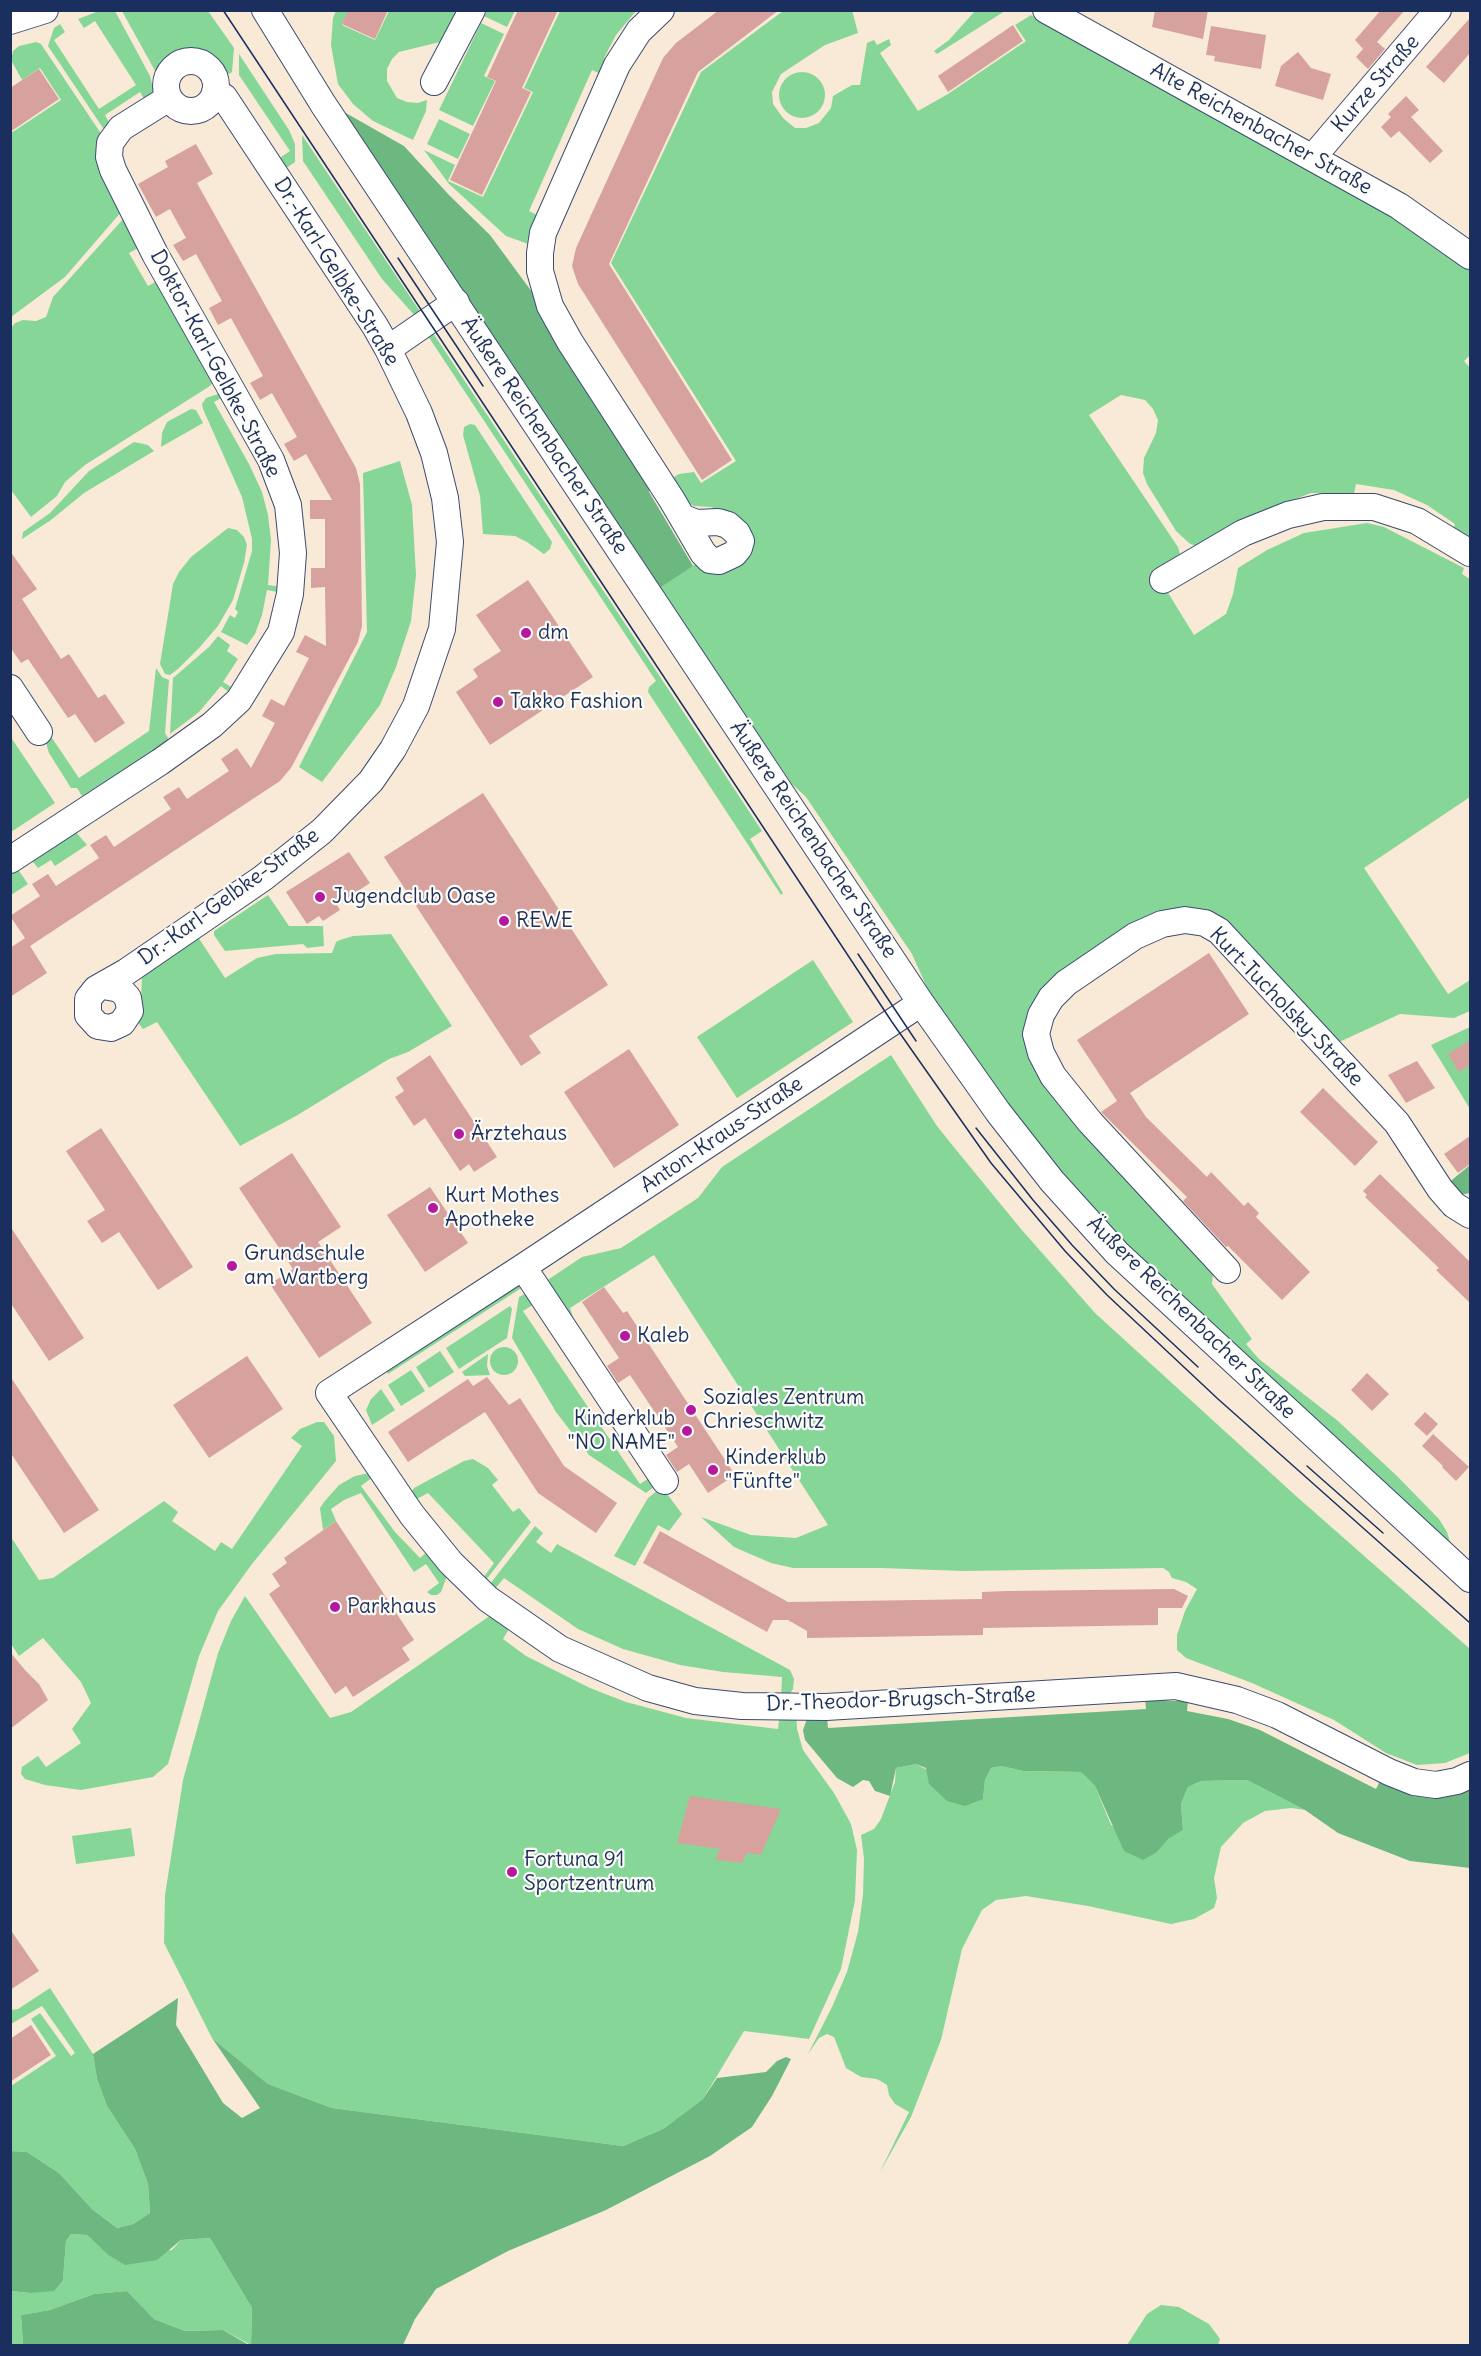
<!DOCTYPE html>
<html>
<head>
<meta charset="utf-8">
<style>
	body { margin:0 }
	#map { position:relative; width:1481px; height:2356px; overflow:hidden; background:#f8ead7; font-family:Delius,sans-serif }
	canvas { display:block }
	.frame { position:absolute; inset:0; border:12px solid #1b2f5e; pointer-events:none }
</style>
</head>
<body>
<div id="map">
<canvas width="1481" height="2356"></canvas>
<div class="frame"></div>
</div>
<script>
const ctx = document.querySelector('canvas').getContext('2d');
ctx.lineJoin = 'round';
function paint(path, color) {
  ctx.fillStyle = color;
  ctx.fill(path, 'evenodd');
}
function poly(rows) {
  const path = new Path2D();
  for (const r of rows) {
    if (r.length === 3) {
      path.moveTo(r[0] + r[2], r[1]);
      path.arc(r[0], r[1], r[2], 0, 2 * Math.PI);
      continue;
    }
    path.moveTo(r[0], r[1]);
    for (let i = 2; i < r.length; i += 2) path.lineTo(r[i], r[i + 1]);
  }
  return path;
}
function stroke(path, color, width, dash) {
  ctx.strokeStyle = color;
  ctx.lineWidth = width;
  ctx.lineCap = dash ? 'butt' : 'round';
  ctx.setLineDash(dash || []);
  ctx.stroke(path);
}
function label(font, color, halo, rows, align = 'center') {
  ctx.font = font + ' Delius,sans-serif';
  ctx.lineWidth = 4.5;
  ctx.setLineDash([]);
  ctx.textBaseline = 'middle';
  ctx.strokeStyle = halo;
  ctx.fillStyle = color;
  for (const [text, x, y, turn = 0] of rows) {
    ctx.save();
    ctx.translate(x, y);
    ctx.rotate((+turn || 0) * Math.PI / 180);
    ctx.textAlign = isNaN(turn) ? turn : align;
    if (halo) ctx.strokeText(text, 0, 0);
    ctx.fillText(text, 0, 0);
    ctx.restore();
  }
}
paint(poly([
	[852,10,858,33,825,45,781,74,772,92,773,104,783,118,795,128,806,128,819,123,831,108,833,96,852,85,860,85,867,43,874,40,877,45,889,39,891,45,880,53,918,111,948,94,1026,41,1015,25,1031,15,1446,246,1470,266,1470,355,1464,361,1470,368,1470,544,1452,533,1455,524,1427,505,1394,490,1356,484,1354,494,1311,493,1266,510,1199,548,1189,543,1176,531,1147,484,1143,473,1144,458,1156,433,1158,420,1153,409,1145,400,1121,395,1089,415,1178,547,1182,561,1159,578,1194,635,1226,614,1233,594,1238,568,1267,550,1304,533,1367,523,1384,527,1464,568,1462,574,1470,579,1470,797,1364,868,1448,994,1470,980,1470,1011,1454,1018,1400,1014,1337,1043,1220,920,1086,957,1030,1043,1214,1265,1212,1284,1252,1339,1246,1344,1259,1359,1338,1421,1397,1476,1439,1519,1447,1532,1451,1545,1097,1219,994,1087,929,992,912,954,806,797,792,784,660,588,700,561,743,559,722,512,711,507,694,506,679,497,669,480,679,474,694,472,701,483,736,461,611,263,701,72,783,11],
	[99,11,115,11,150,76,155,96,148,106,140,92,105,115,114,131,109,137,48,46,54,28,60,24,65,32,54,40,99,109,136,85,95,21,84,28,78,19],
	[122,11,208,11,234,48,232,72,221,79,215,68,202,58,187,54,172,62,162,77,159,78],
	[336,11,348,11,342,25,375,40,389,11,452,11,461,15,444,41,399,52,392,59,387,69,387,81,397,98,407,102,418,103,427,100,426,111,413,140,373,121,353,104,338,84,331,45,333,18],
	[487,11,487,10,515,11,507,27,484,16],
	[560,11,636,11,616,35,604,58,610,63,605,76,592,70,529,211,539,216,531,245,506,236,449,184,424,150,455,165,448,181,483,197,533,92,524,88],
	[975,11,1005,11,937,54,934,51,949,40],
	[481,23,504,34,484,76,495,81,473,126,439,110],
	[36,42,41,44,106,141,122,211,65,277,11,317,11,133,61,100,40,68,22,80,11,60,13,51,19,46],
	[239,54,289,130,295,144,295,162,282,171,275,161,290,151,239,75],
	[802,95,23],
	[439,119,470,134,458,159,427,144],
	[302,135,421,313,416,317,382,279,303,161],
	[125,217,140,247,129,253,148,286,162,278,217,377,210,386,85,465,65,482,57,496,31,517,11,490,10,329,15,323,23,320,36,321,46,317,53,297],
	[431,330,762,831,750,839,783,893,781,895,648,692,649,687,656,681,426,333],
	[224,392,227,395,214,402,249,464,262,492,268,515,271,540,268,585,283,587,282,593,267,590,262,615,255,634,247,645,221,632,230,615,235,618,238,612,235,609,252,551,252,539,242,497,203,409,202,404,206,398],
	[191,409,196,410,203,423,161,447,162,433,167,422],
	[470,424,475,425,552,542,550,549,544,554,527,542,515,536,483,534,480,496,463,435,464,427],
	[134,442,148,445,154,451,84,493,51,520,22,539,23,532,50,513,89,471],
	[400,461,412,505,416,575,411,621,396,667,380,705,322,782,299,767,367,632,363,473],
	[228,528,237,530,244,537,247,545,244,563,233,600,218,626,199,648,178,669,170,675,165,674,160,664,173,584,179,572,191,557],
	[218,636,230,645,227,651,238,659,223,682,238,691,234,696,221,686,199,712,170,734,173,678,209,647],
	[156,668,162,677,169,680,165,733,174,748,159,748,82,796,77,788,71,788,49,753,45,740,48,732,79,778,149,731],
	[10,736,55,803,11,832,10,832],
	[75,831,87,845,55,866,51,860,38,868,33,862,33,856],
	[17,868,28,884,11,895,11,872],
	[268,895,289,926,323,926,324,946,307,948,303,944,225,951,214,935,214,931],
	[196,934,225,978,257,958,276,954,332,953,336,942,340,940,353,936,391,934,452,1026,408,1052,389,1059,296,1116,240,1146,157,1022,143,1029,136,1020,141,1005,142,975],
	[813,960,853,1022,737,1098,697,1037],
	[1470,1027,1470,1109,1431,1045],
	[891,1055,937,1126,953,1146,1021,1229,1095,1313,1296,1496,1470,1649,1470,1753,1445,1763,1417,1765,1386,1753,1334,1720,1252,1683,1186,1658,1177,1650,1177,1635,1185,1611,1197,1589,1186,1582,1172,1578,1169,1572,1163,1568,963,1571,881,1568,793,1568,771,1563,734,1547,701,1517,751,1535,796,1538,828,1525,654,1255,570,1308,578,1331,546,1281,582,1257,621,1248,698,1198,722,1167],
	[519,1280,526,1285,388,1374,387,1371],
	[525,1294,539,1301,523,1311,640,1484,654,1475,659,1483,646,1493,589,1455,556,1412,512,1338,519,1297],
	[510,1306,512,1309,507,1338,459,1369,446,1348],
	[504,1361,14],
	[440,1351,454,1372,429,1388,416,1367],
	[488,1354,487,1366,490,1375,465,1376,462,1372],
	[411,1370,425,1391,401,1406,388,1385],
	[381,1389,395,1410,372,1425,366,1410,371,1399],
	[317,1422,324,1422,334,1436,336,1461,252,1564,218,1611,199,1656,168,1764,153,1777,81,1790,45,1785,25,1779,21,1774,22,1767,38,1756,46,1767,81,1743,72,1729,91,1703,81,1682,43,1638,19,1656,11,1644,11,1537,39,1580,53,1578,164,1501,178,1512,172,1521,215,1551,221,1542,232,1549,302,1446,291,1438,300,1429],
	[473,1459,488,1468,498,1480,492,1485,513,1512,519,1508,531,1522,486,1580,483,1578,494,1563,428,1493,415,1500,410,1495,414,1488,464,1461],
	[369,1473,373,1477,361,1486,395,1532,420,1558,428,1551,448,1573,441,1592,437,1595,431,1595,427,1592,439,1583,426,1564,414,1572,361,1493,344,1500,331,1509,336,1521,323,1530,320,1508,324,1502,339,1485,355,1476],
	[662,1487,682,1514,669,1531,658,1525,635,1566,614,1556,648,1498],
	[535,1526,543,1533,536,1542,551,1553,557,1544,790,1670,794,1679,793,1689,788,1697,781,1699,782,1677,723,1672,680,1665,623,1649,578,1629,504,1578,495,1589,490,1584],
	[245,1596,330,1718,351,1712,491,1615,509,1629,503,1639,526,1656,590,1688,626,1702,686,1718,778,1729,780,1711,796,1711,797,1729,803,1750,834,1793,851,1824,857,1850,855,1900,841,1969,809,2039,744,2031,703,2099,663,2129,623,2146,332,2108,268,2084,212,2038,164,1943,165,1895,183,1780,218,1653,231,1621],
	[916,1764,983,1799,985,1780,991,1768,1001,1766,1023,1771,1081,1772,1095,1786,1111,1825,1157,1852,1167,1839,1183,1830,1181,1804,1188,1787,1201,1781,1247,1780,1305,1810,1291,1808,1265,1811,1243,1823,1221,1847,1214,1878,1217,1898,1214,1908,1194,1919,1171,1924,1088,1906,1026,1896,996,1900,982,1910,962,1949,941,2040,911,2117,880,2172,909,2112,895,2104,889,2095,887,2085,877,2079,861,2077,846,2068,834,2037,827,2034,819,2038,808,2054,832,2007,847,1972,858,1932,863,1895,864,1858,861,1835,874,1829,881,1819,895,1782,896,1768],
	[131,1828,135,1856,76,1864,72,1836],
	[50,1988,93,2054,97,2079,107,2106,135,2149,148,2184,150,2213,133,2224,117,2228,92,2209,59,2173,27,2152,11,2151,11,2086,56,2056,31,2019,40,2013,71,2056,75,2053,42,2006,11,2024,11,2010,18,2009],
	[71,2234,87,2235,107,2254,172,2250,181,2240,210,2238,252,2308,251,2345,223,2330,185,2331,154,2319,127,2291,94,2294,50,2310,21,2315,23,2345,11,2346,11,2291,30,2293,63,2280,66,2241],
	[1161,2305,1179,2307,1209,2324,1220,2339,1218,2345,1127,2345,1147,2314]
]), '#86d797');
paint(poly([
	[344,112,404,146,449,195,490,235,535,296,649,482,649,492,693,566,660,588],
	[1470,1165,1470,1193,1460,1195,1447,1184],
	[1145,1698,1171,1701,1188,1701,1187,1711,1228,1719,1260,1730,1376,1789,1382,1777,1470,1786,1470,1868,1410,1861,1338,1833,1305,1810,1247,1780,1201,1781,1188,1787,1181,1804,1183,1830,1168,1839,1157,1852,1143,1860,1124,1851,1095,1786,1081,1772,1023,1771,1001,1766,991,1768,985,1780,983,1799,965,1806,947,1801,929,1784,926,1768,916,1764,896,1768,890,1796,875,1791,869,1781,863,1780,853,1787,837,1778,805,1740,803,1730,807,1719,827,1717,828,1728,1146,1709],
	[178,1998,176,2025,223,2103,242,2118,260,2108,212,2038,268,2084,332,2108,623,2146,663,2129,703,2099,717,2078,766,2072,777,2061,786,2057,791,2059,772,2096,752,2127,710,2156,606,2210,508,2251,436,2289,415,2319,403,2345,251,2345,252,2308,210,2238,181,2240,157,2260,125,2265,107,2254,87,2235,71,2234,66,2241,63,2280,54,2291,30,2293,11,2291,11,2151,27,2152,59,2173,92,2209,117,2228,133,2224,150,2213,148,2184,135,2149,107,2106,97,2079,93,2054],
	[127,2291,154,2319,185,2331,223,2330,249,2345,23,2345,21,2315,50,2310,94,2294]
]), '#6cb880');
paint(poly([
	[348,10,388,10,375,39,342,24],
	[518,10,558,10,522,88,531,92,482,195,450,180,496,81,487,77],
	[719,10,779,10,698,72,609,264,732,460,702,480,578,284,572,266,576,248,663,58,676,43],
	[1155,10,1208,10,1203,39,1152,27],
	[1381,10,1405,10,1377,42,1385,49,1368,69,1356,57,1363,49,1355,40],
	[1470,18,1470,53,1444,83,1426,67],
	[1013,25,1023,41,948,92,938,76],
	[1211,26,1266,35,1261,69,1214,61,1215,56,1206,55],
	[1298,52,1311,68,1331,74,1323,100,1275,86,1281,66],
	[39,69,59,99,10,132,10,88],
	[1406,96,1419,110,1411,117,1443,151,1430,163,1399,131,1391,138,1381,127,1391,117,1388,114],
	[196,144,213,174,197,183,356,468,360,484,362,626,358,642,325,704,291,768,280,781,30,946,47,973,10,997,10,948,25,938,10,916,40,896,32,884,48,874,56,886,99,858,90,845,106,835,114,847,171,809,163,797,179,787,187,799,229,771,221,759,237,748,251,768,275,723,262,716,271,699,284,706,309,658,296,652,305,635,326,646,325,587,311,588,311,568,325,568,325,519,310,519,310,500,332,500,306,454,294,461,284,444,297,437,272,393,260,400,255,391,250,383,263,376,231,318,218,325,209,308,222,301,196,254,183,261,173,245,186,238,170,209,156,217,138,184,168,167,165,161],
	[10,551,37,589,22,599,61,659,69,654,98,698,105,694,125,723,95,743,75,714,68,718,28,659,21,663,10,647],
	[528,580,593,677,490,745,456,692,478,677,473,669,501,651,476,615],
	[483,793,608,985,529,1036,541,1053,521,1066,384,857],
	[349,852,370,883,337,905,340,910,323,921,319,916,307,924,286,892],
	[1209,953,1249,1014,1130,1093,1146,1117,1207,1177,1211,1172,1244,1206,1248,1202,1259,1213,1256,1217,1310,1272,1282,1300,1228,1246,1226,1247,1183,1201,1187,1197,1101,1112,1117,1101,1077,1040],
	[1470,1040,1470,1065,1459,1072,1448,1054],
	[629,1049,679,1125,614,1168,564,1092],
	[430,1055,497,1157,474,1172,469,1164,460,1171,425,1118,414,1126,395,1097,404,1091,396,1078],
	[1417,1061,1435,1088,1406,1103,1388,1075],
	[1323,1088,1378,1142,1355,1166,1300,1112],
	[101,1128,193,1267,158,1290,119,1232,102,1243,87,1221,105,1210,66,1151],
	[1470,1136,1470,1164,1458,1173,1444,1154],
	[292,1153,341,1227,318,1242,372,1323,319,1358,270,1284,293,1269,239,1188],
	[1380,1174,1470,1262,1470,1303,1436,1270,1439,1268,1365,1197,1367,1195,1363,1191],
	[430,1187,468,1243,425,1272,387,1215],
	[10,1226,84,1338,49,1361,10,1302],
	[604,1287,623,1313,627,1311,735,1475,708,1493,689,1464,677,1472,666,1455,678,1447,630,1375,618,1383,607,1366,619,1358,582,1302],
	[247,1356,283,1409,209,1458,173,1405],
	[1367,1373,1389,1394,1372,1411,1351,1390],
	[10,1376,99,1510,64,1533,10,1452],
	[487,1377,509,1405,520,1398,564,1466,617,1503,596,1533,538,1493,485,1412,408,1462,388,1432,468,1379,473,1386],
	[1425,1412,1438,1424,1427,1436,1414,1424],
	[1433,1434,1469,1467,1456,1481,1442,1467,1443,1466,1422,1446],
	[336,1521,414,1640,402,1648,410,1660,353,1697,346,1686,335,1694,269,1594,280,1586,272,1574,287,1563,284,1558],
	[660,1531,788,1602,982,1599,982,1592,1007,1591,1174,1589,1188,1596,1182,1608,1158,1608,1158,1625,983,1628,983,1635,807,1638,807,1631,788,1620,773,1620,767,1632,643,1563],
	[10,1652,25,1670,39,1684,48,1700,10,1729],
	[690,1796,781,1809,761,1855,747,1853,742,1863,715,1860,720,1849,677,1843],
	[10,1929,39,1971,10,1990],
	[31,2025,51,2055,10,2082,10,2039]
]), '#d7a29e');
const minor = poly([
	[265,10,323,104,793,811,921,1003,998,1112,1052,1181,1117,1253,1470,1579],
	[661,10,639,31,617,65,543,233,540,253,540,271,550,306,570,342,672,500,703,553,710,560,719,561,734,554,739,548,741,541,737,533,728,525,718,522,696,523,682,517],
	[1046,10,1399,206,1470,256],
	[10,21,45,10],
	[191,86,25],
	[434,82,472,10],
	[1313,157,1438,10],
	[388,349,456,302],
	[1163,580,1243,533,1288,515,1323,507,1374,507,1417,521,1470,553],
	[10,688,39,732],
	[10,860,160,762,212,725,239,700,281,632,290,594,293,553,288,505,271,460,155,254,113,170,109,157,110,143,121,128,169,98],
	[104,986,120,989,128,998,130,1011,122,1023,111,1028,98,1026,88,1015,88,999,96,989,126,972,263,878,322,831,371,781,393,749,416,706,442,629,450,542,445,498,434,453,419,413,388,349,375,326,224,97,215,92],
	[921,1003,523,1267,329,1393,412,1515,451,1563,488,1599,560,1649,648,1688,695,1701,742,1706,826,1707,1176,1686,1237,1700,1277,1715,1389,1772,1414,1782,1436,1785,1457,1781,1470,1775],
	[523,1267,665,1481],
	[1227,1270,1090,1122,1053,1076,1041,1053,1036,1034,1041,1015,1051,998,1066,983,1135,936,1162,924,1185,920,1205,923,1219,931,1397,1123,1440,1189,1454,1205,1470,1215]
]);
stroke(minor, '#3c4b70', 28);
stroke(minor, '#fff', 26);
stroke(poly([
	[223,10,892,1022,991,1163,1065,1251,1107,1295,1218,1399,1470,1623],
	[398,258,483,386],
	[858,954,916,1041],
	[976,1128,1033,1200,1072,1245,1114,1289,1198,1367],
	[1307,1466,1383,1533]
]), '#1b2f5e', 1.5);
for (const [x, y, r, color] of [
	[526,633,6,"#b5179e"],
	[498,702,6,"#b5179e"],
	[320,897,6,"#b5179e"],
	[504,921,6,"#b5179e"],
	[459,1134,6,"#b5179e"],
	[433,1208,6,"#b5179e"],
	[232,1266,6,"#b5179e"],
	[625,1336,6,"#b5179e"],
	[691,1410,6,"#b5179e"],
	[687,1431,6,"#b5179e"],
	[713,1470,6,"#b5179e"],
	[335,1607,6,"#b5179e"],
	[512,1872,6,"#b5179e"]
]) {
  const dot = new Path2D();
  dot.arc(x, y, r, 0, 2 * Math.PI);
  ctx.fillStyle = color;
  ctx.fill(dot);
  stroke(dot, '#fdfcf7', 2);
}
label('21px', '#1b2f5e', '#fdfcf7', [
	["Kurze Straße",1376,84,-49],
	["Alte Reichenbacher Straße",1261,129,29],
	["Dr.-Karl-Gelbke-Straße",336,272,58],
	["Doktor-Karl-Gelbke-Straße",215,364,62],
	["Äußere Reichenbacher Straße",544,436,56],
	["Äußere Reichenbacher Straße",813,840,56],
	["Dr.-Karl-Gelbke-Straße",229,897,-36],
	["Kurt-Tucholsky-Straße",1286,1007,46],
	["Anton-Kraus-Straße",722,1135,-34],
	["Äußere Reichenbacher Straße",1191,1318,44],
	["Dr.-Theodor-Brugsch-Straße",901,1700,-2]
]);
label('21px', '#1b2f5e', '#fdfcf7', [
	["dm",538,633],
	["Takko Fashion",510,702],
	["Jugendclub Oase",332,897],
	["REWE",516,921],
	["Ärztehaus",471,1134],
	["Kurt Mothes",445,1196],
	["Apotheke",445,1220],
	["Grundschule",244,1254],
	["am Wartberg",244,1278],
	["Kaleb",637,1336],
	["Soziales Zentrum",703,1398],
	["Chrieschwitz",703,1422],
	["Kinderklub",675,1419,"right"],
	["\"NO NAME\"",675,1443,"right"],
	["Kinderklub",725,1458],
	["\"Fünfte\"",725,1482],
	["Parkhaus",347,1607],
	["Fortuna 91",524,1860],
	["Sportzentrum",524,1884]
], 'left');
</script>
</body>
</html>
